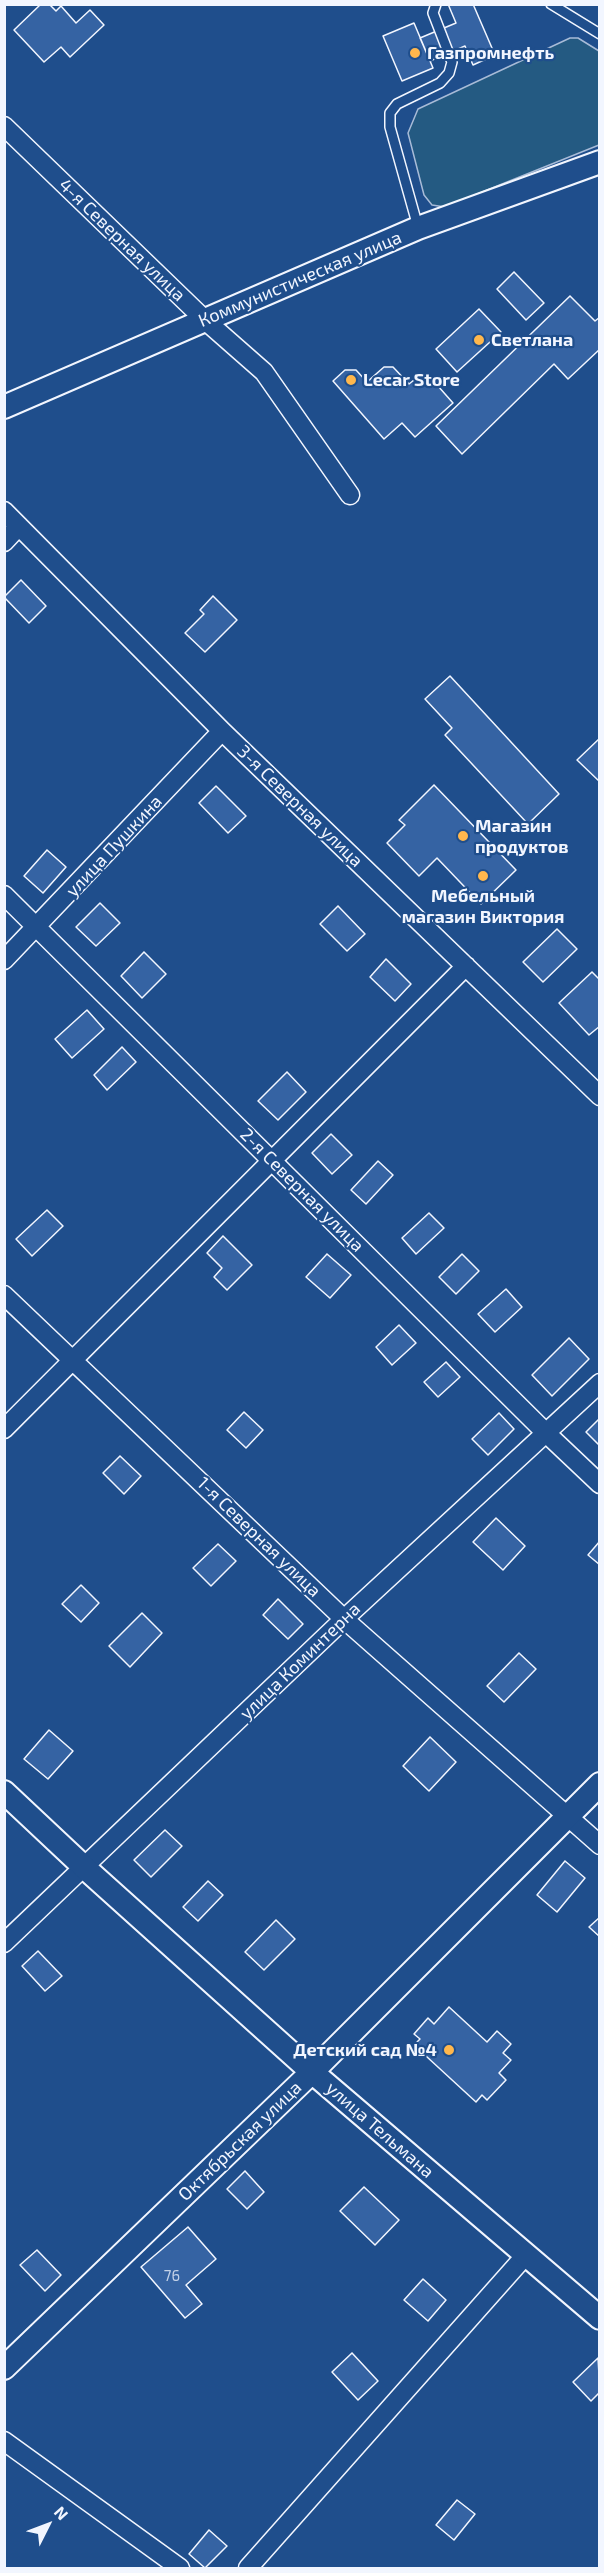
<!DOCTYPE html>
<html>
<head>
<meta charset="utf-8">
<style>
	body { margin:0 }
	#map { position:relative; width:604px; height:2573px; overflow:hidden; background:#1f4e8c; font-family:"Exo 2",sans-serif }
	canvas { display:block }
	.frame { position:absolute; inset:0; border:6px solid #f2f6ff; pointer-events:none }
	.north { position:absolute; left:18px; top:2495px; width:60px; height:60px; -webkit-text-stroke:4px #1f4e8c; paint-order:stroke; rotate:48deg; font-size:16px; font-weight:700; line-height:24px; text-align:center; color:#f2f6ff }
	.north::after { content:''; display:block; margin:auto; width:21px; height:27px; background:#f2f6ff; clip-path:polygon(50% 0,100% 100%,50% 72%,0 100%) }
</style>
</head>
<body>
<div id="map">
<canvas width="604" height="2573"></canvas>
<div class="frame"></div>
<div class="north">N</div>
</div>
<script>
const ctx = document.querySelector('canvas').getContext('2d');
ctx.lineJoin = 'round';
function paint(path, color) {
  ctx.fillStyle = color;
  ctx.fill(path, 'evenodd');
}
function poly(rows) {
  const path = new Path2D();
  for (const r of rows) {
    path.moveTo(r[0], r[1]);
    for (let i = 2; i < r.length; i += 2) path.lineTo(r[i], r[i + 1]);
  }
  return path;
}
function stroke(path, color, width, dash) {
  ctx.strokeStyle = color;
  ctx.lineWidth = width;
  ctx.lineCap = dash ? 'butt' : 'round';
  ctx.setLineDash(dash || []);
  ctx.stroke(path);
}
function label(font, color, halo, rows, align = 'center') {
  ctx.font = font + ' "Exo 2",sans-serif';
  ctx.lineWidth = 4.5;
  ctx.setLineDash([]);
  ctx.textBaseline = 'middle';
  ctx.strokeStyle = halo;
  ctx.fillStyle = color;
  for (const [text, x, y, turn = 0] of rows) {
    ctx.save();
    ctx.translate(x, y);
    ctx.rotate((+turn || 0) * Math.PI / 180);
    ctx.textAlign = isNaN(turn) ? turn : align;
    if (halo) ctx.strokeText(text, 0, 0);
    ctx.fillText(text, 0, 0);
    ctx.restore();
  }
}
const green = poly([
	[570,38,578,38,599,51,599,145,445,207,432,205,424,195,408,133,418,109,570,38]
]);
paint(green, '#245a82');
stroke(green, '#a8bbd7', 1.5);
const building = poly([
	[41,4,49,4,56,11,61,6,76,23,90,10,104,25,70,57,61,47,44,62,14,30,41,4],
	[448,4,473,4,495,55,473,65,465,46,430,61,420,38,456,23,448,4],
	[414,23,433,68,402,81,383,36,414,23],
	[514,272,544,303,526,320,497,289,514,272],
	[570,296,595,321,600,317,600,349,568,379,554,364,462,454,436,426,570,296],
	[479,309,501,332,457,372,436,349,479,309],
	[384,367,393,367,409,384,419,376,430,377,453,403,415,437,402,423,384,439,333,381,345,370,356,370,367,382,384,367],
	[21,580,46,606,29,623,4,597,21,580],
	[213,596,237,620,205,652,185,633,204,614,200,610,213,596],
	[450,676,559,794,528,824,445,735,452,728,425,699,450,676],
	[600,738,600,782,577,760,600,738],
	[434,785,516,870,481,904,437,858,419,876,387,843,405,825,399,820,434,785],
	[216,786,246,816,228,833,199,803,216,786],
	[47,850,66,867,43,893,24,876,47,850],
	[100,903,120,923,96,946,76,927,100,903],
	[338,906,365,934,347,951,320,924,338,906],
	[557,929,577,949,543,982,523,962,557,929],
	[144,952,166,974,142,998,121,976,144,952],
	[386,959,411,984,395,1001,370,977,386,959],
	[592,972,600,980,600,1026,589,1035,559,1003,592,972],
	[87,1010,104,1029,72,1058,55,1039,87,1010],
	[122,1047,136,1062,107,1090,94,1075,122,1047],
	[287,1072,306,1092,278,1120,258,1101,287,1072],
	[331,1134,352,1155,332,1174,312,1153,331,1134],
	[378,1161,393,1175,366,1204,351,1190,378,1161],
	[47,1210,63,1226,32,1256,16,1239,47,1210],
	[429,1213,444,1228,416,1254,402,1238,429,1213],
	[223,1236,252,1265,227,1290,214,1277,222,1268,207,1253,223,1236],
	[327,1254,351,1275,330,1298,306,1277,327,1254],
	[462,1254,479,1271,456,1294,439,1277,462,1254],
	[506,1289,522,1307,495,1332,478,1314,506,1289],
	[399,1325,416,1343,392,1365,376,1347,399,1325],
	[569,1338,589,1359,552,1396,532,1375,569,1338],
	[446,1362,460,1377,438,1397,424,1382,446,1362],
	[244,1412,263,1430,246,1448,227,1430,244,1412],
	[499,1413,514,1429,488,1455,472,1439,499,1413],
	[600,1418,600,1446,586,1432,600,1418],
	[120,1456,141,1476,124,1494,103,1473,120,1456],
	[496,1518,525,1546,503,1570,473,1542,496,1518],
	[600,1541,600,1565,588,1555,600,1541],
	[218,1544,236,1561,211,1586,193,1568,218,1544],
	[81,1585,99,1603,81,1622,62,1604,81,1585],
	[278,1599,303,1624,288,1639,263,1615,278,1599],
	[142,1613,162,1633,130,1667,109,1646,142,1613],
	[519,1653,536,1669,504,1702,487,1686,519,1653],
	[49,1730,73,1751,48,1779,24,1759,49,1730],
	[430,1737,456,1762,429,1791,403,1766,430,1737],
	[165,1830,182,1846,151,1877,134,1860,165,1830],
	[565,1861,585,1878,557,1912,537,1895,565,1861],
	[208,1881,223,1895,198,1921,183,1907,208,1881],
	[600,1917,600,1937,589,1927,600,1917],
	[276,1920,295,1939,264,1970,245,1952,276,1920],
	[38,1951,62,1976,45,1991,22,1966,38,1951],
	[449,2007,487,2042,497,2031,511,2044,503,2053,511,2060,499,2073,506,2080,487,2100,482,2095,476,2102,414,2045,420,2039,414,2034,428,2018,434,2024,449,2007],
	[245,2171,264,2192,247,2209,227,2189,245,2171],
	[364,2187,399,2220,375,2245,340,2211,364,2187],
	[188,2227,216,2259,186,2285,202,2304,185,2318,141,2267,188,2227],
	[37,2250,61,2275,45,2291,20,2265,37,2250],
	[423,2279,446,2300,428,2321,404,2300,423,2279],
	[352,2353,378,2381,358,2400,332,2372,352,2353],
	[598,2358,600,2392,591,2401,573,2382,598,2358],
	[457,2500,475,2514,454,2540,436,2525,457,2500],
	[209,2530,227,2546,205,2568,189,2554,209,2530]
]);
paint(building, '#3563a3');
stroke(building, '#f2f6ff', 1.5);
const service = poly([
	[551,4,600,34],
	[418,227,390,127,390,113,397,104,440,83,449,73,452,62,433,13,436,4]
]);
const minor = poly([
	[4,126,206,321,264,372,350,495],
	[4,511,222,731,600,1096],
	[4,542,19,526],
	[4,895,545,1432,600,1484],
	[4,960,222,731],
	[4,1295,344,1619,600,1845],
	[4,1429,466,966],
	[4,1943,344,1619,600,1383],
	[4,2441,180,2568],
	[248,2568,525,2256]
]);
const tertiary = poly([
	[4,407,418,228,600,162],
	[4,1792,85,1868,312,2072,600,2318],
	[4,2368,312,2072,600,1784]
]);
stroke(service, '#f2f6ff', 12);
stroke(minor, '#f2f6ff', 21);
stroke(tertiary, '#f2f6ff', 26);
stroke(service, '#1f4e8c', 9);
stroke(minor, '#1f4e8c', 18);
stroke(tertiary, '#1f4e8c', 22);
for (const [x, y, r, color] of [
	[415,53,6,"#ffb74d"],
	[479,340,6,"#ffb74d"],
	[351,380,6,"#ffb74d"],
	[463,836,6,"#ffb74d"],
	[483,876,6,"#ffb74d"],
	[449,2050,6,"#ffb74d"]
]) {
  const dot = new Path2D();
  dot.arc(x, y, r, 0, 2 * Math.PI);
  ctx.fillStyle = color;
  ctx.fill(dot);
  stroke(dot, '#1f4e8c', 2);
}
label('15px', '#c3d1e8', null, [
	["76",172,2276]
]);
label('bold 18px', '#f2f6ff', '#1f4e8c', [
	["Газпромнефть",427,53],
	["Светлана",491,340],
	["Lecar Store",363,380],
	["Магазин",475,826],
	["продуктов",475,847],
	["Мебельный",483,896,"center"],
	["магазин Виктория",483,917,"center"],
	["Детский сад №4",437,2050,"right"]
], 'left');
label('18px', '#f2f6ff', '#1f4e8c', [
	["4-я Северная улица",122,240,44],
	["Коммунистическая улица",300,279,-23],
	["3-я Северная улица",300,806,44],
	["улица Пушкина",114,846,-47],
	["2-я Северная улица",302,1190,45],
	["1-я Северная улица",259,1537,44],
	["улица Коминтерна",300,1661,-44],
	["улица Тельмана",380,2130,41],
	["Октябрьская улица",240,2141,-44]
]);
</script>
</body>
</html>
